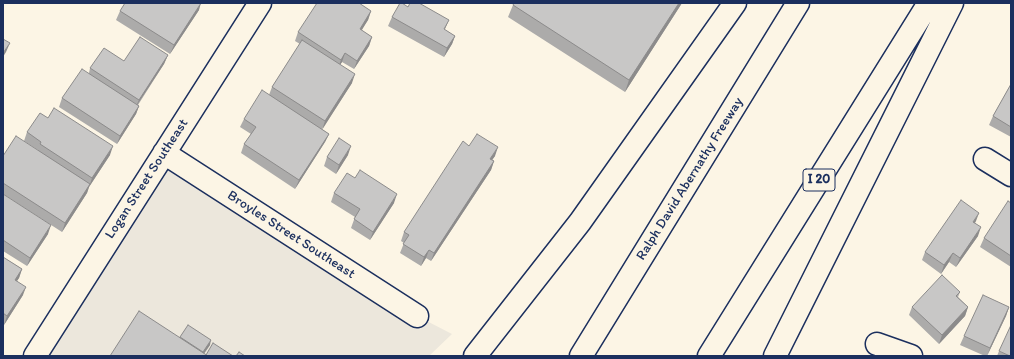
<!DOCTYPE html>
<html>
<head>
<meta charset="utf-8">
<style>
	body { margin:0 }
	#map { position:relative; width:1014px; height:359px; overflow:hidden; background:#fcf5e5; font-family:Itim,sans-serif }
	canvas { display:block }
	.frame { position:absolute; inset:0; border:4px solid #1b2f5e; pointer-events:none }
</style>
</head>
<body>
<div id="map">
<canvas width="1014" height="359"></canvas>
<div class="frame"></div>
</div>
<script>
const ctx = document.querySelector('canvas').getContext('2d');
ctx.lineJoin = 'round';
function paint(path, color) {
  ctx.fillStyle = color;
  ctx.fill(path, 'evenodd');
}
function poly(rows) {
  const path = new Path2D();
  for (const r of rows) {
    path.moveTo(r[0], r[1]);
    for (let i = 2; i < r.length; i += 2) path.lineTo(r[i], r[i + 1]);
  }
  return path;
}
function stroke(path, color, width, dash) {
  ctx.strokeStyle = color;
  ctx.lineWidth = width;
  ctx.lineCap = dash ? 'butt' : 'round';
  ctx.setLineDash(dash || []);
  ctx.stroke(path);
}
function label(font, color, halo, rows, align = 'center') {
  ctx.font = font + ' Itim,sans-serif';
  ctx.lineWidth = 4;
  ctx.setLineDash([]);
  ctx.textBaseline = 'middle';
  ctx.strokeStyle = halo;
  ctx.fillStyle = color;
  for (const [text, x, y, turn = 0] of rows) {
    ctx.save();
    ctx.translate(x, y);
    ctx.rotate((+turn || 0) * Math.PI / 180);
    ctx.textAlign = isNaN(turn) ? turn : align;
    if (halo) ctx.strokeText(text, 0, 0);
    ctx.fillText(text, 0, 0);
    ctx.restore();
  }
}
paint(poly([
	[164,153,417,316,452,334,429,356,35,356]
]), '#ece7dc');
const minor = poly([
	[164,153,417,316],
	[985,159,1011,175],
	[877,344,911,356],
	[35,356,260,3]
]);
const motorway = poly([
	[475,356,580,222,735,3],
	[581,356,798,3],
	[709,356,929,3],
	[775,356,952,3]
]);
stroke(minor, '#1b2f5e', 25);
stroke(motorway, '#1b2f5e', 25);
stroke(minor, '#fcf5e5', 22);
stroke(motorway, '#fcf5e5', 22);
paint(poly([
	[682,3,625,92,508,17,513,5],
	[408,7,455,36,452,44,444,57,388,26,392,17],
	[199,10,170,54,116,20,120,11],
	[371,11,368,20,361,30,372,37,369,46,354,69,342,62,340,65,352,83,322,129,329,134,325,142,295,189,241,153,244,144,251,134,240,127,244,119,269,95,272,87,300,44,295,41,298,32],
	[168,55,164,64,138,105,139,106,136,114,117,144,59,107,62,98,89,73,90,68,124,61],
	[1011,84,1011,137,989,125,993,116],
	[48,118,110,155,89,187,87,193,62,232,3,194,3,156,38,150,24,141,27,132],
	[469,146,495,156,492,160,494,161,491,170,431,261,426,258,421,266,400,253,404,243,401,241,404,232],
	[348,155,336,174,324,166,327,157],
	[355,178,394,203,370,240,351,228,355,217,331,202,334,193],
	[3,194,48,234,27,266,3,251],
	[1011,203,1011,267,980,247,984,238],
	[976,221,975,223,978,236,956,267,949,262,941,274,922,260,925,252],
	[3,257,22,269,19,278,17,281,23,295,4,325,3,324],
	[960,292,958,297,968,307,965,316,939,344,909,315,912,307],
	[1009,307,1006,316,987,356,985,356,960,345,964,336],
	[180,337,210,345,204,354,206,355,110,356,180,338],
	[999,351,1011,356,997,356]
]), '#acabaa');
paint(poly([
	[201,3,199,10,170,54,174,45],
	[679,3,682,3,625,92,629,80],
	[371,11,368,20,357,38,360,29],
	[449,20,445,29,440,38,444,29],
	[455,36,452,44,444,57,447,48],
	[372,37,369,46,354,69,357,61],
	[10,43,6,52,3,57,3,53],
	[345,53,342,62,338,68,341,60],
	[168,55,164,64,135,108,139,100],
	[355,74,352,83,322,130,325,121],
	[139,106,136,114,117,144,120,136],
	[329,134,325,142,295,189,299,180],
	[113,146,110,155,89,187,92,178],
	[351,146,348,155,336,174,339,165],
	[498,147,495,156,487,167,490,159],
	[494,161,491,170,431,261,434,253],
	[90,184,87,193,62,232,65,223],
	[397,194,394,203,370,240,373,232],
	[979,213,976,221,970,230,973,222],
	[51,225,48,234,27,266,30,258],
	[981,227,978,236,956,267,960,258],
	[429,250,426,258,421,266,424,257],
	[953,253,949,262,941,274,944,265],
	[22,269,19,278,12,288,15,280],
	[26,287,23,295,4,325,7,316],
	[968,307,965,316,939,344,942,335],
	[1009,307,1006,316,987,356,990,348],
	[211,340,210,345,202,356,203,352]
]), '#8c8b8b');
const building = poly([
	[125,3,201,3,174,45,120,11,125,3],
	[317,3,359,3,371,11,360,29,372,37,357,61,345,53,341,60,298,32,317,3],
	[400,3,402,3,408,7,410,3,419,3,449,20,444,29,455,36,447,48,392,17,400,3],
	[514,3,679,3,629,80,513,5,514,3],
	[140,37,168,55,139,100,90,68,104,48,124,61,140,37],
	[3,39,10,43,3,53,3,39],
	[302,40,355,74,325,121,272,87,302,40],
	[82,69,139,106,120,136,62,98,82,69],
	[1011,84,1011,127,993,116,1011,84],
	[262,90,329,134,299,180,244,144,256,127,244,119,262,90],
	[54,108,113,146,92,178,40,144,41,142,27,132,40,113,48,118,54,108],
	[477,134,498,147,490,159,494,161,434,253,429,250,424,257,403,244,409,235,404,232,463,141,469,146,477,134],
	[16,136,90,184,65,223,3,183,3,156,16,136],
	[339,138,351,146,339,165,327,157,339,138],
	[360,170,397,194,373,232,354,219,360,209,334,193,347,173,355,178,360,170],
	[3,194,51,225,30,258,3,240,3,194],
	[961,200,979,213,973,222,981,227,960,258,953,253,944,265,925,252,961,200],
	[1008,201,1011,203,1011,256,984,238,1008,201],
	[3,257,22,269,15,280,26,287,7,316,3,313,3,257],
	[942,275,960,292,956,296,968,307,942,335,912,307,942,275],
	[983,295,1009,307,990,348,964,336,983,295],
	[139,311,208,356,110,356,139,311],
	[188,325,211,340,203,352,180,337,188,325],
	[1011,325,1011,356,1010,356,999,351,1011,325],
	[213,343,233,356,208,356,206,355,213,343],
	[239,352,245,356,236,356,239,352]
]);
paint(building, '#c8c7c6');
stroke(building, '#8c8b8b', 1);
for (const [x, y, w] of [
	[819,180,32]
]) {
  const box = new Path2D();
  box.roundRect(x - w / 2, y - 11, w, 22, 3);
  ctx.fillStyle = '#fcf5e5';
  ctx.fill(box);
  stroke(box, '#1b2f5e', 1);
}
label('bold 13px', '#1b2f5e', null, [
	["I 20",819,180]
]);
label('14px', '#1b2f5e', '#fcf5e5', [
	["Logan Street Southeast",147,179,-57],
	["Ralph David Abernathy Freeway",690,179,-58],
	["Broyles Street Southeast",291,235,33]
]);
</script>
</body>
</html>
